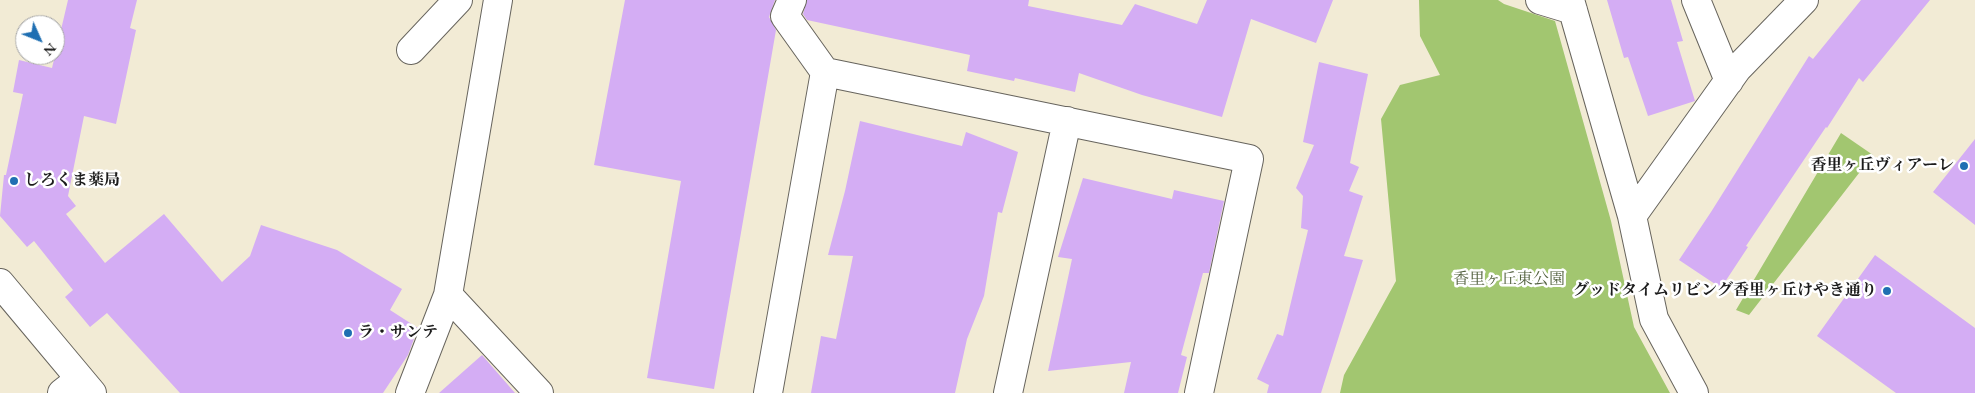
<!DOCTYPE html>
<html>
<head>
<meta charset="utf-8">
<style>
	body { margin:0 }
	#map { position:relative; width:1975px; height:393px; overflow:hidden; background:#f2ebd5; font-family:"EB Garamond",serif }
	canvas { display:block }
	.north { position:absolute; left:15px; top:15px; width:50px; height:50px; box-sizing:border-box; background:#fff; border:1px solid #a4a4a4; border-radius:50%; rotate:134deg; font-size:14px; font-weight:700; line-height:20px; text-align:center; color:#1c1c1c }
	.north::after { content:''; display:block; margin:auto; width:18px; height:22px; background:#1f6fb2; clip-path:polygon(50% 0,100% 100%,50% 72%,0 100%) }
</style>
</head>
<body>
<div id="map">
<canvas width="1975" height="393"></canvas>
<div class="north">N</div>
</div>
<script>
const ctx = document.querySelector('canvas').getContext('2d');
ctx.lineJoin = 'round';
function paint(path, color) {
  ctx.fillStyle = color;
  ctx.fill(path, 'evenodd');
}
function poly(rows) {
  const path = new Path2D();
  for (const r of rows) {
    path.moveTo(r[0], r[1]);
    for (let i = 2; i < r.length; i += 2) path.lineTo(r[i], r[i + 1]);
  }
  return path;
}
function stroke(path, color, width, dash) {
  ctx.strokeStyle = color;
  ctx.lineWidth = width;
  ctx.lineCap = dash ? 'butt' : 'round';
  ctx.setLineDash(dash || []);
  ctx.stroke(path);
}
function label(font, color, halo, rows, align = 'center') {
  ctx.font = font + ' "EB Garamond","Noto Serif JP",serif';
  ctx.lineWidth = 5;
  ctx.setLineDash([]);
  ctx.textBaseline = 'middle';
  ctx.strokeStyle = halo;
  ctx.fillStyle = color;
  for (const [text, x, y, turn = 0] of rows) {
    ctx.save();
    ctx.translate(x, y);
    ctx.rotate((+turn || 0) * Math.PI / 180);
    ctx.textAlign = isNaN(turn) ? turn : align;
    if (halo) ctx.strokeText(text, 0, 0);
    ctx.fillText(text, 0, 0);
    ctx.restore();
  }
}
paint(poly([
	[1419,0,1498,0,1504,4,1555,21,1611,221,1634,327,1670,393,1340,393,1344,375,1396,281,1381,119,1400,85,1440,75,1420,36],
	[1841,133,1873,155,1749,315,1736,310]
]), '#a2c670');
paint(poly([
	[68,0,137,0,130,28,136,30,116,124,84,116,68,196,76,206,66,214,105,263,164,214,222,282,250,256,261,225,337,250,402,289,390,310,418,328,408,355,383,393,180,393,107,313,90,327,65,297,73,290,34,241,27,247,0,216,4,175,6,175,23,94,13,92,19,60,52,68],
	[625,0,775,0,769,17,776,30,714,389,647,378,681,181,594,165],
	[807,0,1029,0,1028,6,1122,25,1135,4,1197,24,1207,0,1333,0,1316,43,1251,19,1222,117,1142,95,1079,73,1075,92,1015,78,1014,81,967,71,970,55,807,20,803,14],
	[1607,0,1671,0,1683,41,1677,42,1695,101,1648,116,1628,57,1624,58],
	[1861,0,1930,0,1863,82,1859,78,1827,128,1826,127,1746,246,1748,247,1721,288,1679,260,1711,212,1809,56,1813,59],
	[1319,62,1368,74,1350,163,1359,167,1349,191,1363,196,1344,256,1363,260,1321,393,1267,393,1269,385,1257,379,1277,334,1283,336,1308,230,1301,228,1303,196,1296,188,1314,145,1303,142],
	[860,121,962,146,966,132,1018,152,1002,213,998,212,984,296,967,339,955,393,811,393,821,336,836,339,853,256,828,255,845,191],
	[1975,139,1975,225,1933,192],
	[1083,178,1172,199,1174,190,1224,201,1209,273,1203,273,1181,355,1187,357,1178,393,1124,393,1131,362,1048,371,1072,259,1058,257],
	[1875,255,1975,328,1975,393,1896,393,1817,336],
	[482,355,515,393,439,393]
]), '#d4adf4');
const minor = poly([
	[792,0,785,16,825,72],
	[1540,0,1573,10],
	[1570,0,1632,216,1654,319,1694,393],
	[1696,0,1729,81],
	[411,50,458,0],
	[1632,216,1737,69,1804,0],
	[448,295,539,393],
	[410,393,448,295,498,0],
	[768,393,825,72,1249,159,1199,393],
	[1008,393,1067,121]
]);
const tertiary = poly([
	[0,283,92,393],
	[62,393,80,379]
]);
stroke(minor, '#67645d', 30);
stroke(tertiary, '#67645d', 30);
stroke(minor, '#fff', 28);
stroke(tertiary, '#fff', 28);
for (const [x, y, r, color] of [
	[1964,166,5,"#1f6fb2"],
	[14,181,5,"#1f6fb2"],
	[1887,291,5,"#1f6fb2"],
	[348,333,5,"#1f6fb2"]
]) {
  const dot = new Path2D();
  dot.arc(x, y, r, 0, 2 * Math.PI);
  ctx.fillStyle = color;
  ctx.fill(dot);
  stroke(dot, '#fff', 2);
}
label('bold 16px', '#1c1c1c', '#fff', [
	["香里ヶ丘ヴィアーレ",1954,166],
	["しろくま薬局",24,181,"left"],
	["グッドタイムリビング香里ヶ丘けやき通り",1877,291],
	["ラ・サンテ",358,333,"left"]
], 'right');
label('16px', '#52603e', '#fff', [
	["香里ヶ丘東公園",1509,280]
]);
</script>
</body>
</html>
